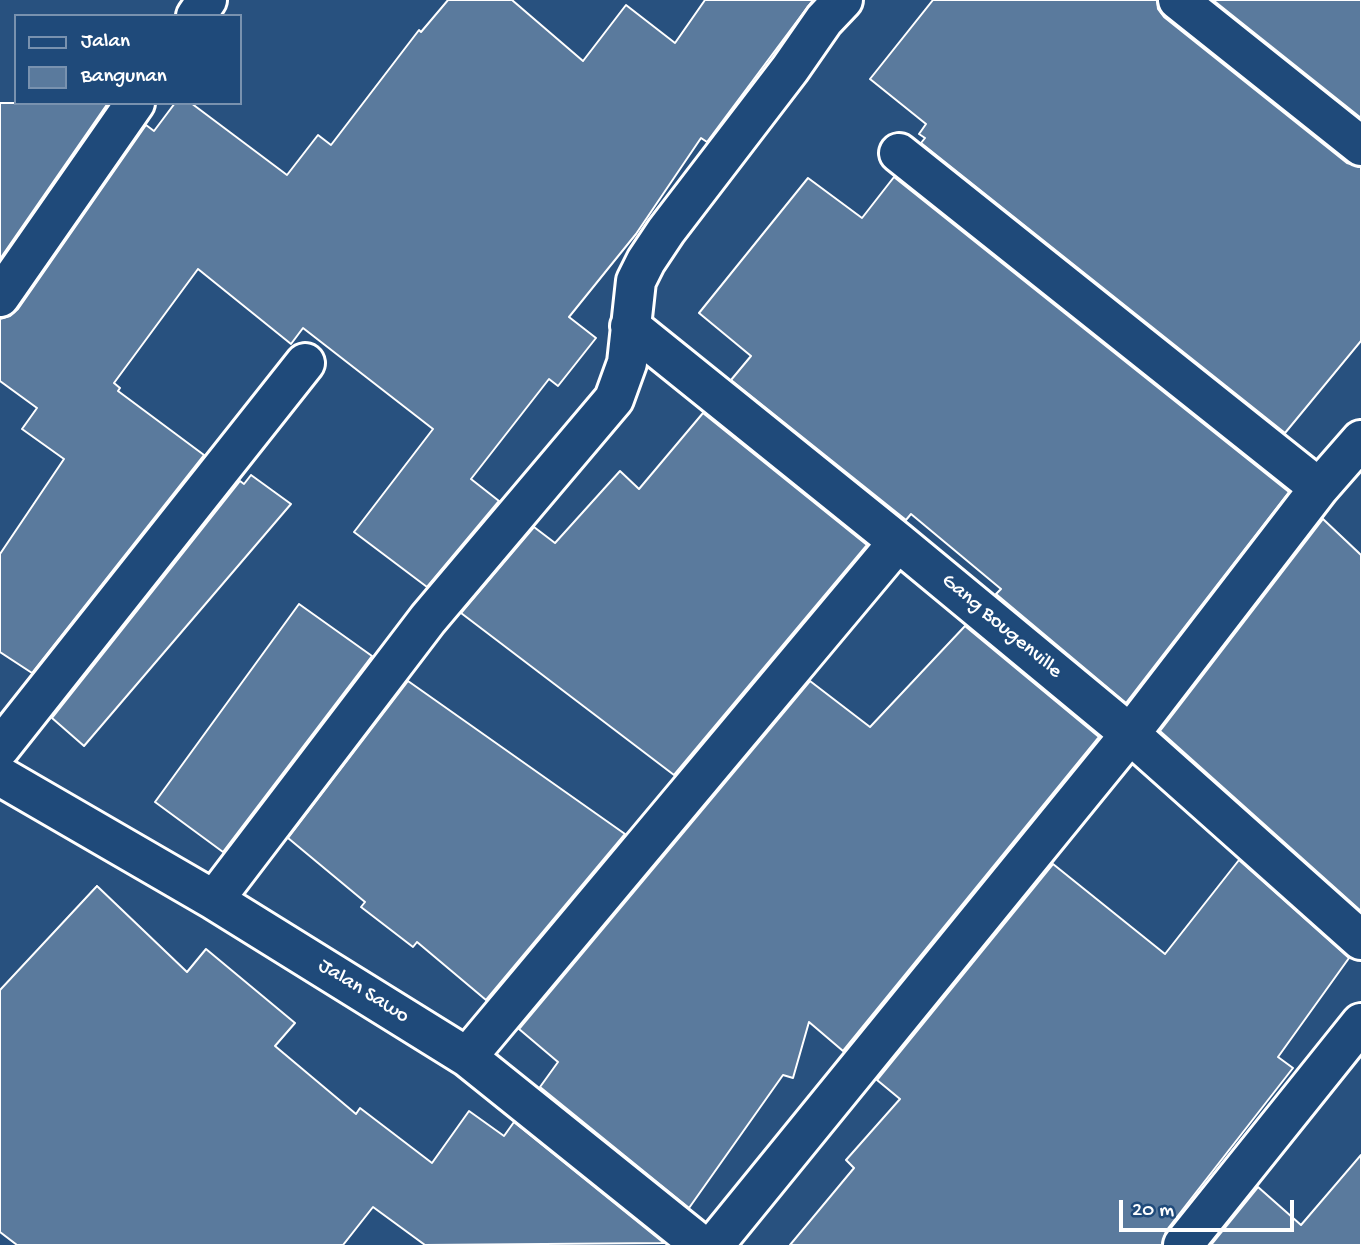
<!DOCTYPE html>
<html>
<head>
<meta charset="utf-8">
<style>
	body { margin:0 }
	#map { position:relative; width:1361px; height:1245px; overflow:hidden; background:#28517f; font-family:"Gochi Hand",sans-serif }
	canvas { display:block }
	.legend { position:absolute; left:14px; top:14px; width:228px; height:91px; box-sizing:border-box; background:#1f4a7a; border:2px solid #7992af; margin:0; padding:9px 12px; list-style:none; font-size:21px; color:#fff }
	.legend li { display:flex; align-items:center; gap:14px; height:35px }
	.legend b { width:35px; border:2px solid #7992af }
	.scale { position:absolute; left:1119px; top:1200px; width:175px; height:32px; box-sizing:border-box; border:4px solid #fff; border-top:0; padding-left:9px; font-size:21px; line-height:24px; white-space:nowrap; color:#fff; -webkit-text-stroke:5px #1f4a7a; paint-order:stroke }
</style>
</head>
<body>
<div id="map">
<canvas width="1361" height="1245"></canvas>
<ul class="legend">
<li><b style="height:9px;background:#1f4a7a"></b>Jalan</li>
<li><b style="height:19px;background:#5a7a9d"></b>Bangunan</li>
</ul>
<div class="scale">20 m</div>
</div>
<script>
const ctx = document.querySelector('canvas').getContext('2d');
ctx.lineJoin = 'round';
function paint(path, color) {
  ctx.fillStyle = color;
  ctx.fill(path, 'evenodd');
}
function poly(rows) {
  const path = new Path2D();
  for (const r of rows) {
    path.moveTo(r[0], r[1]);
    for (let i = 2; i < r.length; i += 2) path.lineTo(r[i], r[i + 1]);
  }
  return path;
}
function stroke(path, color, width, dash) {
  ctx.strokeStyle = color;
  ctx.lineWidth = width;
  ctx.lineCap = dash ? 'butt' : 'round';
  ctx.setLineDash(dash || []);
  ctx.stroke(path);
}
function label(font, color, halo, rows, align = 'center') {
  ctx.font = font + ' "Gochi Hand",sans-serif';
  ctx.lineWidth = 5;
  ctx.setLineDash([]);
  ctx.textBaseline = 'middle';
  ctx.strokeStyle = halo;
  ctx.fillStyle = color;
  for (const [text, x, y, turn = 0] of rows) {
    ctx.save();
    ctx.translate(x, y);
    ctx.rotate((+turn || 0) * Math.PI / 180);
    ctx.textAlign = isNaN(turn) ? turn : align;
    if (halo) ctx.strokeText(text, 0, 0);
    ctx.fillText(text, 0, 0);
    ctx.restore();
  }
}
const building = poly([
	[448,0,512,0,583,61,626,5,675,43,705,0,813,0,707,142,701,138,636,234,569,317,596,338,558,386,549,379,471,479,499,501,427,587,354,532,433,429,303,328,291,344,198,269,114,383,120,388,118,391,204,455,32,673,0,652,0,554,64,459,22,429,37,408,0,381,0,319,10,316,18,309,146,125,154,131,175,103,191,103,287,175,318,135,331,145,419,30,421,32,448,0],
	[933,0,1157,0,1158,9,1164,17,1347,163,1361,167,1361,341,1285,433,921,143,925,138,919,134,926,124,870,79,933,0],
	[1213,0,1361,0,1361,118,1213,0],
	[0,103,108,103,0,259,0,103],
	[894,177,1289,492,1126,703,996,594,1001,589,911,514,906,520,731,380,751,356,699,313,808,178,862,218,894,177],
	[703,413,867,545,674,775,461,613,534,527,555,543,620,471,639,489,703,413],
	[251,475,291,504,84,746,52,718,240,481,244,484,251,475],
	[1323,519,1361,555,1361,911,1160,731,1323,519],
	[299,604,372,656,223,852,155,802,299,604],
	[965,626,1099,737,843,1051,809,1022,793,1078,783,1075,689,1208,540,1087,558,1062,519,1029,810,681,870,727,965,626],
	[408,681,625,834,486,1000,417,942,413,947,361,907,365,902,288,838,408,681],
	[1239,860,1349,958,1278,1057,1293,1068,1166,1231,1162,1245,790,1245,854,1168,846,1160,900,1099,877,1080,1053,864,1165,954,1239,860],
	[97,886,187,972,206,949,295,1023,275,1046,356,1114,360,1108,432,1163,469,1111,504,1136,514,1122,664,1243,425,1245,373,1207,343,1245,17,1245,0,1232,0,990,97,886],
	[1361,1155,1361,1245,1211,1245,1258,1187,1301,1225,1361,1155]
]);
paint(building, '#5a7a9d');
stroke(building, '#fff', 2);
const minor = poly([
	[1178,0,1361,146],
	[196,16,207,0],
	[899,153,1319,488],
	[0,297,135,103],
	[630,326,898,542,1130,734,1361,940],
	[0,748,305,363],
	[0,776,214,900,467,1057,701,1245],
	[214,900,428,619,614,399,627,363,636,281,646,261,666,231,790,69,824,20,843,0],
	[467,1057,898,542],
	[714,1245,1130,734,1319,488,1361,440],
	[1183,1245,1361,1023]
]);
stroke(minor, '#fff', 44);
stroke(minor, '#1f4a7a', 38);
label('21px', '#fff', '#1f4a7a', [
	["Gang Bougenville",1001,627,40],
	["Jalan Sawo",363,992,32]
]);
</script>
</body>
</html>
